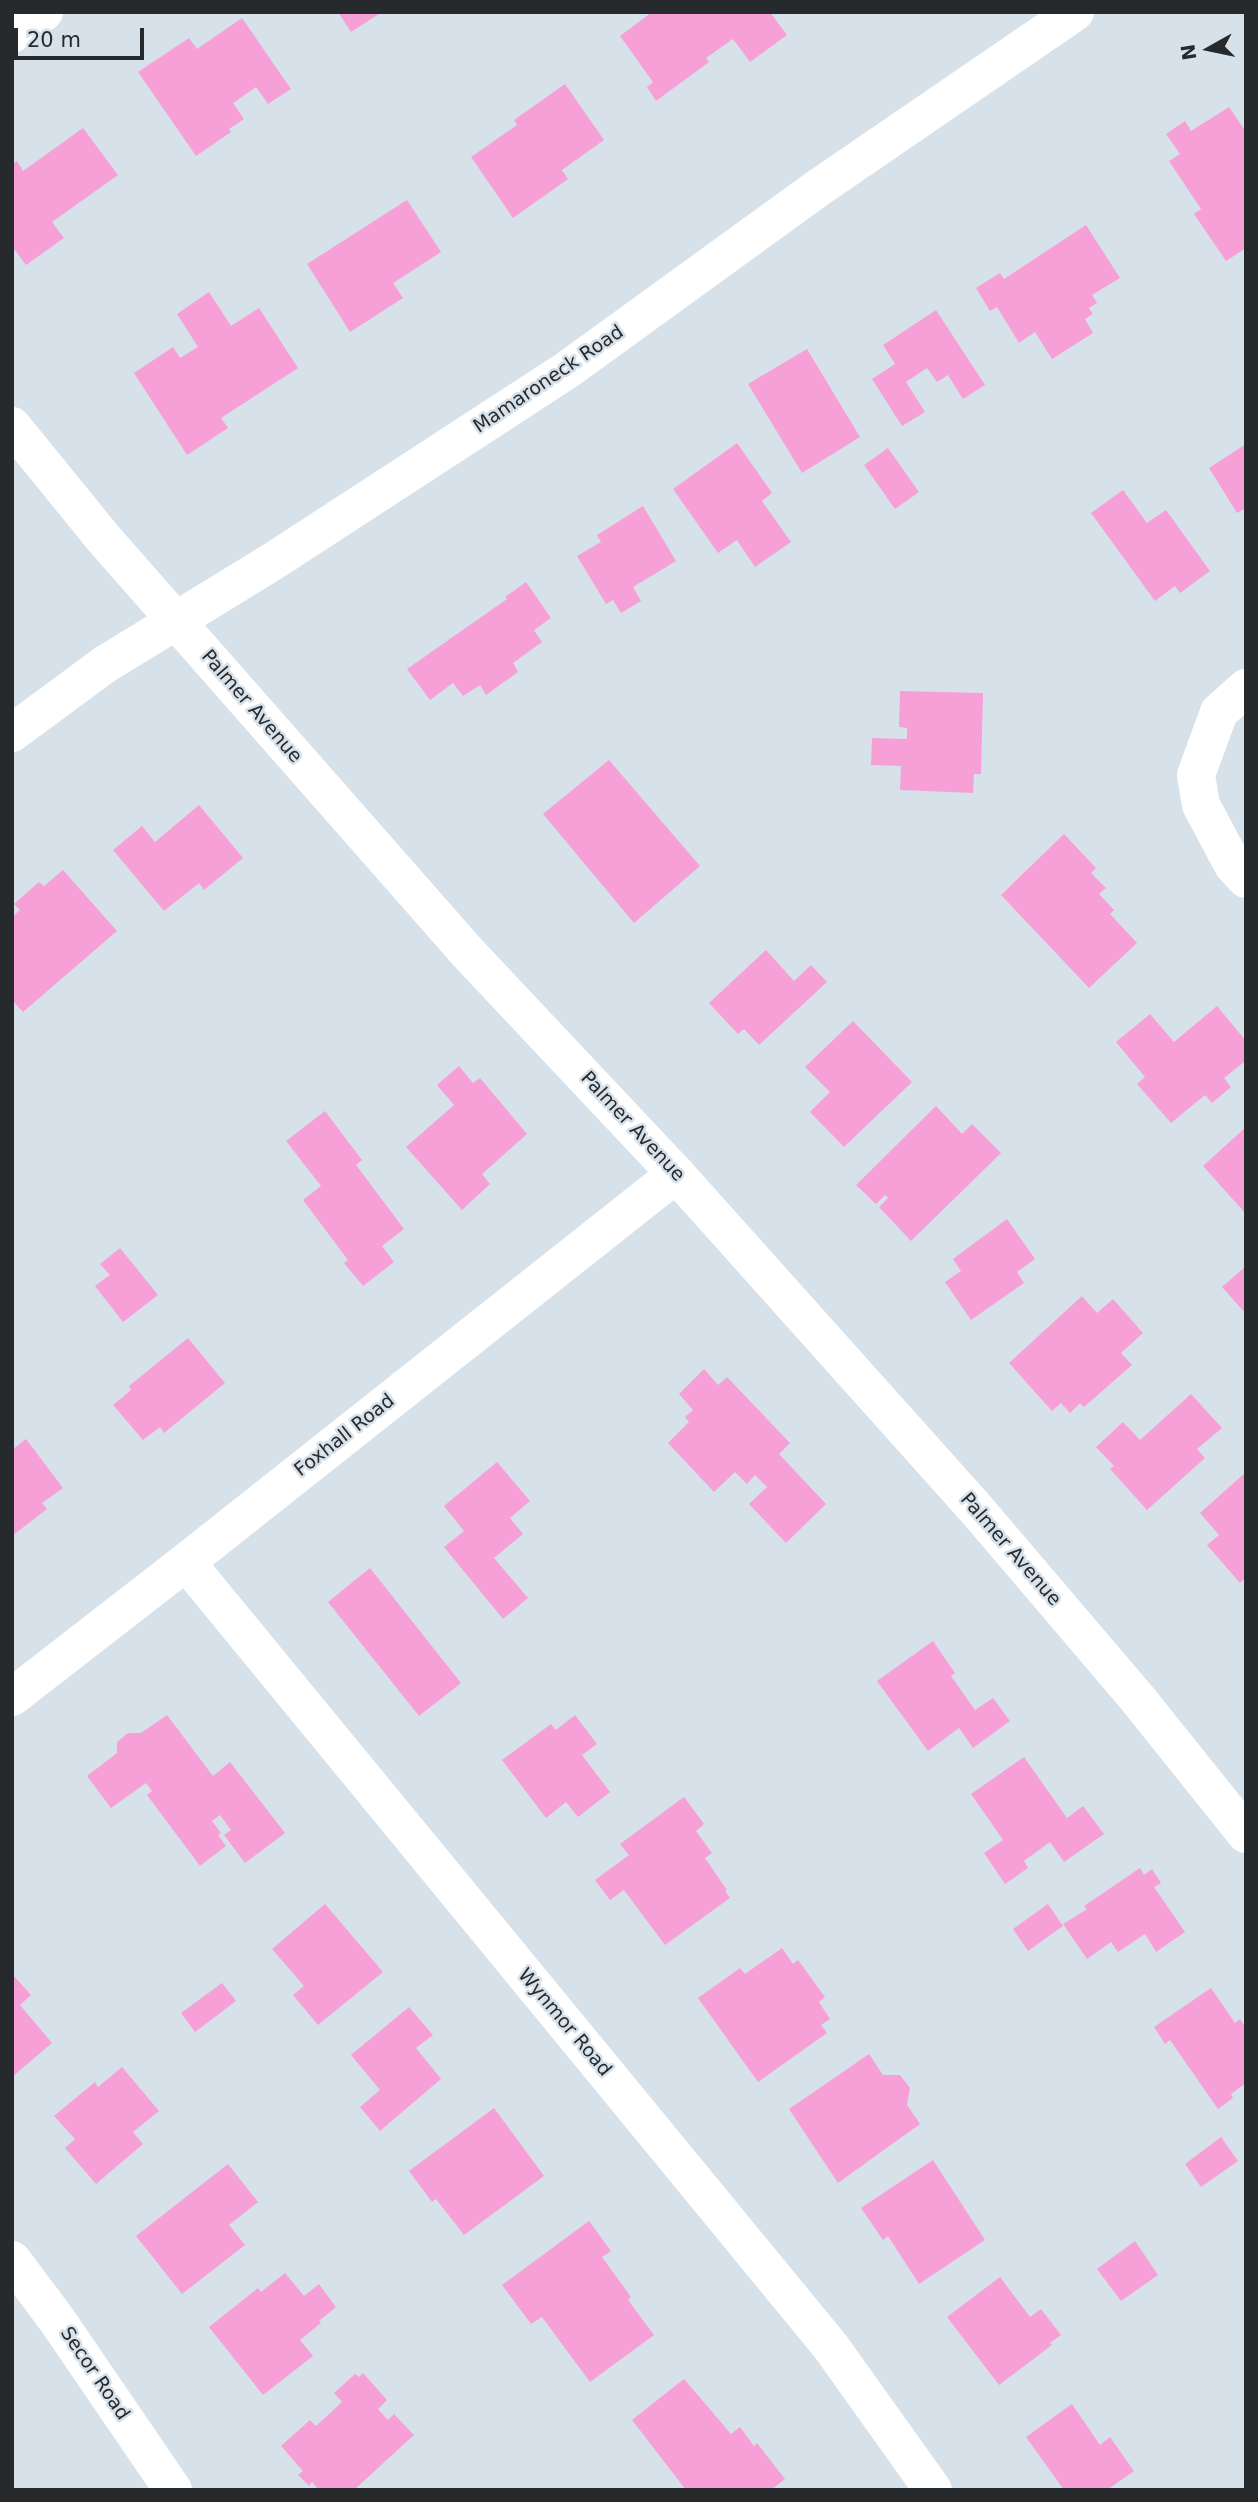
<!DOCTYPE html>
<html>
<head>
<meta charset="utf-8">
<style>
	body { margin:0 }
	#map { position:relative; width:1258px; height:2502px; overflow:hidden; background:#d7e1ea; font-family:"DejaVu Sans",sans-serif }
	canvas { display:block }
	.frame { position:absolute; inset:0; border:14px solid #262a2d; pointer-events:none }
	.north { position:absolute; left:1174px; top:14px; width:70px; height:70px; -webkit-text-stroke:5px #d7e1ea; paint-order:stroke; rotate:261deg; font-size:19px; font-weight:700; line-height:28px; text-align:center; color:#262a2d }
	.north::after { content:''; display:block; margin:auto; width:24px; height:32px; background:#262a2d; clip-path:polygon(50% 0,100% 100%,50% 72%,0 100%) }
	.scale { position:absolute; left:14px; top:28px; width:130px; height:32px; box-sizing:border-box; border:4px solid #262a2d; border-top:0; padding-left:9px; font-size:21px; line-height:24px; white-space:nowrap; color:#262a2d; -webkit-text-stroke:5px #d7e1ea; paint-order:stroke }
</style>
</head>
<body>
<div id="map">
<canvas width="1258" height="2502"></canvas>
<div class="frame"></div>
<div class="north">N</div>
<div class="scale">20 m</div>
</div>
<script>
const ctx = document.querySelector('canvas').getContext('2d');
ctx.lineJoin = 'round';
function paint(path, color) {
  ctx.fillStyle = color;
  ctx.fill(path, 'evenodd');
}
function poly(rows) {
  const path = new Path2D();
  for (const r of rows) {
    path.moveTo(r[0], r[1]);
    for (let i = 2; i < r.length; i += 2) path.lineTo(r[i], r[i + 1]);
  }
  return path;
}
function stroke(path, color, width, dash) {
  ctx.strokeStyle = color;
  ctx.lineWidth = width;
  ctx.lineCap = dash ? 'butt' : 'round';
  ctx.setLineDash(dash || []);
  ctx.stroke(path);
}
function label(font, color, halo, rows, align = 'center') {
  ctx.font = font + ' "DejaVu Sans",sans-serif';
  ctx.lineWidth = 5;
  ctx.setLineDash([]);
  ctx.textBaseline = 'middle';
  ctx.strokeStyle = halo;
  ctx.fillStyle = color;
  for (const [text, x, y, turn = 0] of rows) {
    ctx.save();
    ctx.translate(x, y);
    ctx.rotate((+turn || 0) * Math.PI / 180);
    ctx.textAlign = isNaN(turn) ? turn : align;
    if (halo) ctx.strokeText(text, 0, 0);
    ctx.fillText(text, 0, 0);
    ctx.restore();
  }
}
paint(poly([
	[338,12,382,12,351,32],
	[652,12,770,12,787,35,750,62,733,39,706,58,709,62,656,101,647,87,653,82,620,36],
	[242,18,291,89,268,104,256,87,233,103,244,119,229,129,231,132,196,156,138,72,189,38,197,49],
	[565,84,604,140,562,170,568,179,513,218,471,157,517,125,514,120],
	[1229,107,1246,132,1246,248,1226,261,1194,214,1201,209,1169,161,1180,154,1166,134,1185,121,1191,131],
	[83,128,118,175,52,222,64,238,26,265,12,246,12,164,17,161,23,171],
	[407,200,441,252,393,283,403,298,350,332,307,264],
	[1086,225,1120,278,1092,295,1097,303,1089,308,1093,314,1085,319,1093,333,1052,359,1035,332,1019,343,997,307,990,311,976,288,1000,273,1004,279],
	[209,292,231,326,259,308,298,368,221,418,228,428,187,455,134,373,173,347,180,358,198,347,177,314],
	[936,310,985,385,963,399,948,375,937,382,927,368,906,382,925,412,902,426,872,379,895,364,883,345],
	[807,349,860,437,802,473,748,384],
	[737,443,772,493,762,501,791,542,755,567,737,540,718,553,673,489],
	[1246,444,1246,508,1237,513,1209,468],
	[888,448,919,492,895,509,864,465],
	[1123,490,1147,523,1166,510,1210,571,1180,593,1175,586,1155,601,1091,513],
	[643,506,676,561,633,587,641,601,621,613,613,600,606,604,577,556,601,542,597,535],
	[526,582,551,618,534,630,542,642,513,663,518,672,486,695,480,685,463,696,453,683,430,700,407,669,507,599,505,597],
	[900,691,983,693,981,774,974,774,973,793,900,790,901,766,871,765,872,738,907,739,907,728,899,727],
	[609,760,700,866,634,923,543,814],
	[199,805,243,858,204,890,199,883,164,911,113,850,142,826,155,842],
	[1064,834,1096,868,1091,873,1106,888,1099,894,1114,910,1110,914,1137,943,1089,988,1001,895],
	[63,870,117,931,23,1012,12,1000,12,917,20,910,14,904,39,882,44,886],
	[766,950,794,981,811,965,827,982,759,1045,744,1029,738,1034,709,1003],
	[1217,1006,1246,1041,1246,1064,1244,1062,1224,1078,1231,1087,1212,1103,1205,1095,1171,1123,1137,1084,1145,1077,1116,1042,1150,1014,1174,1042],
	[853,1021,912,1082,844,1147,810,1112,830,1092,805,1067],
	[459,1066,473,1083,480,1078,527,1134,482,1174,490,1184,462,1210,406,1147,454,1105,437,1085],
	[936,1106,962,1134,972,1124,1001,1153,911,1241,879,1207,888,1198,885,1195,876,1204,856,1185],
	[325,1111,362,1160,356,1165,404,1229,382,1246,394,1262,363,1286,344,1263,348,1260,303,1200,321,1186,286,1141],
	[1246,1127,1246,1214,1203,1166],
	[1007,1219,1035,1259,1017,1272,1024,1283,971,1320,945,1282,961,1271,953,1259],
	[120,1248,158,1295,123,1322,95,1286,110,1275,100,1264],
	[1246,1266,1246,1314,1222,1287],
	[1082,1296,1097,1313,1113,1299,1143,1333,1121,1353,1132,1365,1084,1407,1080,1403,1070,1413,1061,1403,1052,1411,1009,1363],
	[188,1338,225,1383,164,1433,160,1427,143,1440,113,1405,131,1390,129,1386],
	[704,1369,718,1385,727,1377,790,1443,779,1454,826,1504,786,1543,749,1504,767,1487,755,1475,747,1484,735,1472,714,1492,668,1443,689,1422,685,1417,693,1410,679,1394],
	[1191,1394,1222,1428,1197,1449,1205,1458,1147,1510,1110,1469,1114,1466,1096,1447,1123,1422,1140,1440],
	[26,1439,63,1488,42,1503,47,1509,12,1536,12,1450],
	[497,1462,530,1501,510,1518,523,1534,494,1558,528,1598,503,1619,444,1547,464,1531,444,1506],
	[1246,1472,1246,1577,1240,1583,1207,1545,1219,1535,1200,1513],
	[370,1568,461,1683,419,1716,328,1602],
	[933,1641,955,1673,951,1676,975,1710,993,1698,1010,1721,973,1748,959,1728,928,1751,877,1681],
	[167,1715,213,1776,230,1762,285,1833,245,1863,224,1835,231,1830,220,1815,212,1821,221,1833,218,1835,226,1846,200,1866,147,1795,152,1791,146,1783,111,1808,87,1776,117,1753,117,1742,128,1733,141,1733],
	[575,1715,597,1744,582,1755,610,1792,578,1817,566,1802,546,1818,502,1760,551,1724,556,1730],
	[1024,1757,1067,1818,1083,1806,1104,1834,1064,1862,1050,1842,1024,1861,1028,1868,1005,1884,984,1853,1003,1840,971,1794],
	[684,1797,704,1824,696,1831,712,1853,705,1858,727,1890,725,1891,730,1898,665,1945,624,1890,610,1900,595,1880,629,1855,620,1844],
	[1140,1868,1144,1875,1152,1869,1161,1883,1154,1887,1185,1932,1156,1952,1145,1934,1118,1952,1111,1942,1087,1959,1063,1924,1087,1909,1084,1906],
	[325,1904,383,1972,318,2025,293,1995,304,1986,272,1949],
	[1048,1904,1063,1926,1028,1951,1013,1929],
	[782,1948,793,1964,798,1960,825,1997,819,2002,830,2019,821,2025,827,2033,758,2082,698,1998,740,1968,745,1974],
	[12,1974,31,1995,20,2005,52,2043,12,2077],
	[222,1983,236,2001,195,2032,181,2013],
	[1211,1988,1235,2023,1240,2019,1246,2028,1246,2083,1231,2094,1233,2098,1218,2109,1170,2040,1165,2044,1154,2027],
	[409,2007,433,2035,416,2048,441,2079,380,2131,360,2107,380,2090,351,2055],
	[869,2054,883,2075,900,2075,910,2088,907,2105,920,2124,838,2183,789,2109],
	[122,2067,159,2111,133,2132,143,2144,96,2184,65,2148,75,2139,54,2116,95,2082,98,2087],
	[494,2108,544,2176,464,2235,436,2199,432,2202,409,2171],
	[1221,2137,1238,2161,1201,2187,1185,2164],
	[933,2160,985,2240,919,2284,888,2236,883,2240,861,2208],
	[228,2164,258,2202,229,2225,245,2245,182,2294,136,2236],
	[589,2221,611,2251,602,2257,631,2297,628,2300,654,2335,590,2382,542,2317,531,2324,502,2285],
	[1135,2241,1158,2275,1121,2301,1097,2269],
	[285,2273,304,2296,319,2284,336,2307,319,2321,321,2323,300,2340,313,2356,263,2395,209,2327,258,2288,261,2292],
	[1000,2277,1030,2317,1041,2309,1061,2335,1050,2343,1052,2345,999,2385,947,2317],
	[363,2373,387,2400,378,2409,388,2420,394,2414,414,2435,354,2490,319,2490,312,2482,309,2486,298,2475,303,2471,281,2446,310,2420,316,2426,342,2402,334,2393,355,2374,359,2377],
	[684,2379,731,2434,740,2427,754,2446,757,2443,785,2479,771,2490,686,2490,632,2420],
	[1072,2404,1100,2445,1110,2437,1134,2471,1107,2490,1064,2490,1026,2437]
]), '#f7a0d7');
stroke(poly([
	[12,34,44,12],
	[1246,688,1219,712,1196,775,1201,805,1233,865,1246,879],
	[186,1562,831,2347,933,2490],
	[12,1697,186,1562,676,1174]
]), '#fff', 38);
stroke(poly([
	[12,426,104,539,468,953,676,1174,976,1509,1137,1698,1246,1834],
	[12,733,104,665,275,560,567,370,818,188,1075,12],
	[12,2260,57,2320,173,2490]
]), '#fff', 38);
label('19px', '#262a2d', '#d7e1ea', [
	["Mamaroneck Road",549,380,-34],
	["Palmer Avenue",251,707,49],
	["Palmer Avenue",632,1127,47],
	["Foxhall Road",345,1436,-38],
	["Palmer Avenue",1010,1550,49],
	["Wynmor Road",564,2023,50],
	["Secor Road",94,2374,56]
]);
</script>
</body>
</html>
